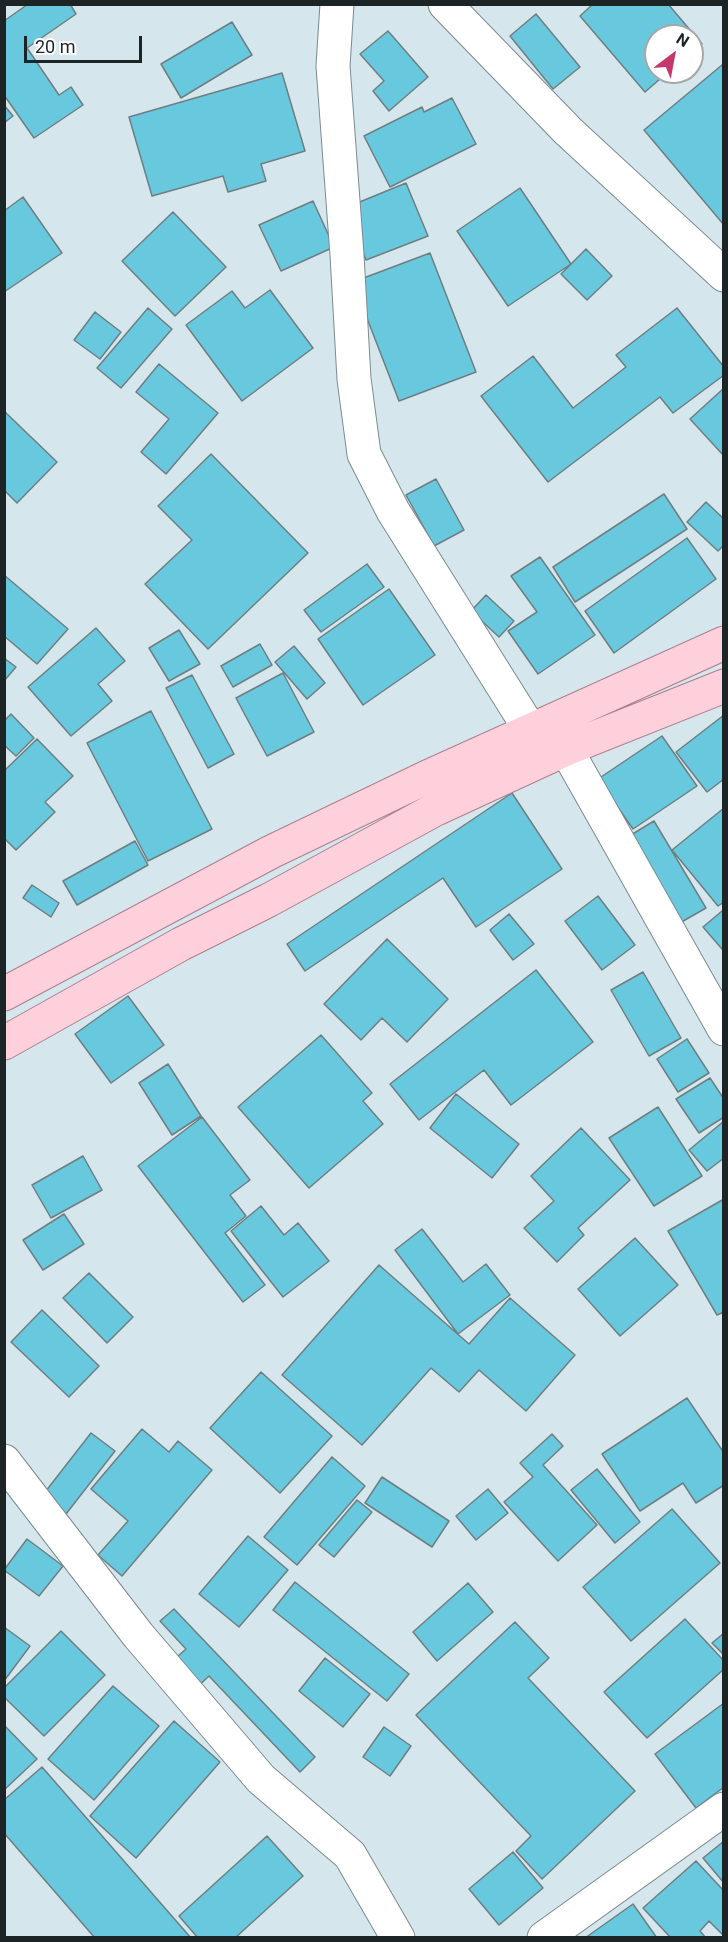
<!DOCTYPE html>
<html>
<head>
<meta charset="utf-8">
<style>
	body { margin:0 }
	#map { position:relative; width:728px; height:1942px; overflow:hidden; background:#d5e7ec; font-family:Roboto,sans-serif }
	canvas { display:block }
	.frame { position:absolute; inset:0; border:6px solid #1d2426; pointer-events:none }
	.north { position:absolute; left:644px; top:24px; width:60px; height:60px; box-sizing:border-box; background:#fff; border:2px solid #a5a7a8; border-radius:50%; rotate:32deg; font-size:16px; font-weight:700; line-height:24px; text-align:center; color:#1d2426 }
	.north::after { content:''; display:block; margin:auto; width:21px; height:27px; background:#c4386c; clip-path:polygon(50% 0,100% 100%,50% 72%,0 100%) }
	.scale { position:absolute; left:24px; top:36px; width:118px; height:27px; box-sizing:border-box; border:3px solid #1d2426; border-top:0; padding-left:8px; font-size:18px; line-height:21px; white-space:nowrap; color:#1d2426; -webkit-text-stroke:4px #fff; paint-order:stroke }
</style>
</head>
<body>
<div id="map">
<canvas width="728" height="1942"></canvas>
<div class="frame"></div>
<div class="north">N</div>
<div class="scale">20 m</div>
</div>
<script>
const ctx = document.querySelector('canvas').getContext('2d');
ctx.lineJoin = 'round';
function paint(path, color) {
  ctx.fillStyle = color;
  ctx.fill(path, 'evenodd');
}
function poly(rows) {
  const path = new Path2D();
  for (const r of rows) {
    path.moveTo(r[0], r[1]);
    for (let i = 2; i < r.length; i += 2) path.lineTo(r[i], r[i + 1]);
  }
  return path;
}
function stroke(path, color, width, dash) {
  ctx.strokeStyle = color;
  ctx.lineWidth = width;
  ctx.lineCap = dash ? 'butt' : 'round';
  ctx.setLineDash(dash || []);
  ctx.stroke(path);
}
const building = poly([
	[28,4,70,4,76,14,27,48,59,95,71,87,83,105,34,138,4,95,4,21,28,4],
	[593,4,668,4,702,44,692,52,692,36,656,36,656,72,668,72,645,92,580,16,593,4],
	[536,14,580,67,553,89,510,36,536,14],
	[232,22,252,55,181,98,161,64,232,22],
	[388,31,428,77,389,111,373,91,384,81,360,54,388,31],
	[722,65,724,67,724,225,644,130,722,65],
	[282,73,305,151,261,164,266,181,228,192,223,176,152,196,129,117,282,73],
	[452,98,476,144,390,187,364,136,422,107,424,112,452,98],
	[4,105,13,116,4,123,4,105],
	[406,183,428,236,366,260,345,208,406,183],
	[520,188,571,264,508,306,457,231,520,188],
	[23,197,62,253,4,292,4,211,23,197],
	[313,201,334,247,281,271,259,225,313,201],
	[173,212,226,267,175,316,122,261,173,212],
	[586,249,612,276,587,300,561,274,586,249],
	[430,253,476,372,399,401,353,282,430,253],
	[270,290,313,348,242,401,186,325,232,291,245,308,270,290],
	[148,308,172,329,121,388,97,368,148,308],
	[677,308,724,367,724,375,673,413,660,397,548,482,481,396,533,356,573,408,626,367,616,355,677,308],
	[95,312,121,332,100,359,74,340,95,312],
	[159,364,218,413,166,474,141,452,169,419,136,392,159,364],
	[724,388,724,456,690,419,724,388],
	[4,411,57,462,17,503,4,490,4,411],
	[211,454,308,553,208,649,145,584,192,540,158,506,211,454],
	[436,479,464,530,434,546,406,495,436,479],
	[664,494,687,529,575,602,553,567,664,494],
	[706,502,724,519,724,545,718,551,687,522,706,502],
	[687,538,716,579,614,653,585,611,687,538],
	[540,557,595,635,538,674,508,631,537,612,511,576,540,557],
	[367,564,384,587,321,632,304,610,367,564],
	[4,575,68,629,37,664,4,636,4,575],
	[389,589,435,655,363,705,318,639,389,589],
	[486,595,514,621,499,637,471,611,486,595],
	[96,628,125,661,98,684,112,701,71,736,28,687,96,628],
	[179,630,200,664,169,681,149,648,179,630],
	[260,644,272,665,233,687,221,666,260,644],
	[294,646,325,683,307,699,275,662,294,646],
	[4,658,16,667,4,681,4,658],
	[283,673,314,732,267,756,236,698,283,673],
	[192,675,234,754,208,768,166,688,192,675],
	[151,711,212,829,148,861,87,743,151,711],
	[11,714,34,738,16,756,4,745,4,721,11,714],
	[724,715,724,779,707,792,676,752,724,715],
	[662,736,697,786,633,829,598,779,662,736],
	[37,739,73,776,45,802,55,812,16,850,4,838,4,771,37,739],
	[512,793,562,869,476,927,443,878,305,971,287,944,512,793],
	[724,808,724,902,718,906,672,850,724,808],
	[654,821,706,908,678,924,626,838,654,821],
	[135,841,148,865,77,905,63,881,135,841],
	[32,885,59,903,51,917,23,898,32,885],
	[598,896,635,945,602,970,565,921,598,896],
	[722,911,724,913,724,947,722,949,703,927,722,911],
	[509,914,534,944,513,960,490,930,509,914],
	[387,939,448,999,407,1042,382,1018,361,1040,324,1004,387,939],
	[536,970,593,1042,511,1105,484,1070,419,1120,390,1084,536,970],
	[643,972,681,1038,649,1056,611,990,643,972],
	[128,996,164,1045,111,1083,75,1034,128,996],
	[321,1035,372,1093,363,1101,383,1124,309,1188,238,1107,321,1035],
	[687,1039,709,1073,678,1092,657,1059,687,1039],
	[168,1064,201,1116,172,1135,139,1083,168,1064],
	[710,1078,724,1099,724,1117,699,1133,676,1099,710,1078],
	[456,1094,519,1144,492,1178,430,1128,456,1094],
	[658,1107,702,1176,654,1206,609,1138,658,1107],
	[202,1117,250,1180,230,1195,246,1216,225,1233,265,1285,243,1302,138,1166,202,1117],
	[724,1121,724,1158,707,1171,689,1150,724,1121],
	[581,1128,630,1180,578,1228,584,1235,557,1262,524,1228,554,1201,531,1176,581,1128],
	[83,1156,102,1190,51,1218,32,1185,83,1156],
	[724,1199,724,1312,717,1315,668,1231,724,1199],
	[261,1206,284,1235,298,1223,329,1261,283,1297,231,1231,261,1206],
	[64,1214,84,1244,43,1270,23,1240,64,1214],
	[422,1229,463,1282,486,1264,510,1295,458,1334,395,1250,422,1229],
	[635,1238,678,1285,620,1336,578,1289,635,1238],
	[379,1265,469,1344,510,1298,575,1355,526,1411,479,1370,459,1392,431,1368,362,1445,282,1375,379,1265],
	[89,1273,133,1317,107,1343,63,1298,89,1273],
	[42,1310,99,1366,69,1397,11,1342,42,1310],
	[261,1372,332,1436,280,1493,210,1428,261,1372],
	[687,1398,724,1453,724,1485,696,1503,683,1483,640,1511,602,1454,687,1398],
	[142,1429,169,1452,178,1441,212,1470,122,1576,98,1555,128,1521,91,1489,142,1429],
	[91,1433,115,1451,66,1514,42,1496,91,1433],
	[552,1434,563,1446,543,1465,597,1525,558,1561,504,1502,533,1477,520,1463,552,1434],
	[332,1457,365,1486,297,1565,264,1537,332,1457],
	[597,1469,640,1522,615,1543,571,1490,597,1469],
	[382,1477,449,1521,432,1547,365,1503,382,1477],
	[488,1489,508,1513,476,1540,456,1516,488,1489],
	[357,1500,372,1512,334,1557,319,1545,357,1500],
	[672,1509,720,1563,631,1641,583,1587,672,1509],
	[248,1536,288,1570,239,1627,199,1594,248,1536],
	[27,1539,63,1566,39,1596,4,1570,27,1539],
	[295,1582,409,1674,387,1701,273,1610,295,1582],
	[468,1583,493,1612,437,1661,413,1632,468,1583],
	[174,1609,315,1757,300,1772,209,1676,192,1692,167,1666,186,1649,160,1621,174,1609],
	[685,1619,724,1661,724,1669,647,1738,604,1692,685,1619],
	[515,1622,549,1658,528,1678,635,1791,542,1879,516,1851,531,1836,416,1715,515,1622],
	[4,1627,30,1646,4,1681,4,1627],
	[61,1631,105,1675,44,1736,4,1697,4,1688,61,1631],
	[724,1633,724,1655,712,1643,724,1633],
	[325,1658,370,1694,343,1727,299,1691,325,1658],
	[113,1686,159,1726,94,1800,48,1759,113,1686],
	[724,1703,724,1787,696,1808,655,1754,724,1703],
	[174,1721,220,1762,136,1858,90,1816,174,1721],
	[4,1725,37,1759,4,1790,4,1725],
	[384,1727,411,1746,390,1776,363,1757,384,1727],
	[42,1767,191,1938,95,1938,4,1833,4,1800,42,1767],
	[267,1836,303,1876,235,1938,198,1938,179,1916,267,1836],
	[724,1841,724,1883,703,1858,724,1841],
	[513,1852,543,1888,499,1925,469,1889,513,1852],
	[696,1861,724,1891,724,1936,709,1921,700,1931,706,1938,671,1938,643,1908,696,1861],
	[633,1904,657,1938,585,1938,633,1904]
]);
paint(building, '#68c9de');
stroke(building, '#6e7e82', 1.5);
const street = poly([
	[337,4,333,66,347,255,354,379,364,454,393,511,531,731],
	[4,1461,138,1635,261,1779,350,1855,398,1938],
	[544,1938,724,1809]
]);
const secondary = poly([
	[445,4,568,131,724,275],
	[566,749,724,1029]
]);
const primary = poly([
	[4,994,271,852,425,778,724,643],
	[4,1043,181,944,269,900,436,809,566,749,724,686]
]);
stroke(street, '#7b8b8f', 35);
stroke(secondary, '#7b8b8f', 35);
stroke(primary, '#ad7f8d', 35);
stroke(street, '#fff', 33);
stroke(secondary, '#fff', 33);
stroke(primary, '#fdd0dc', 33);
</script>
</body>
</html>
